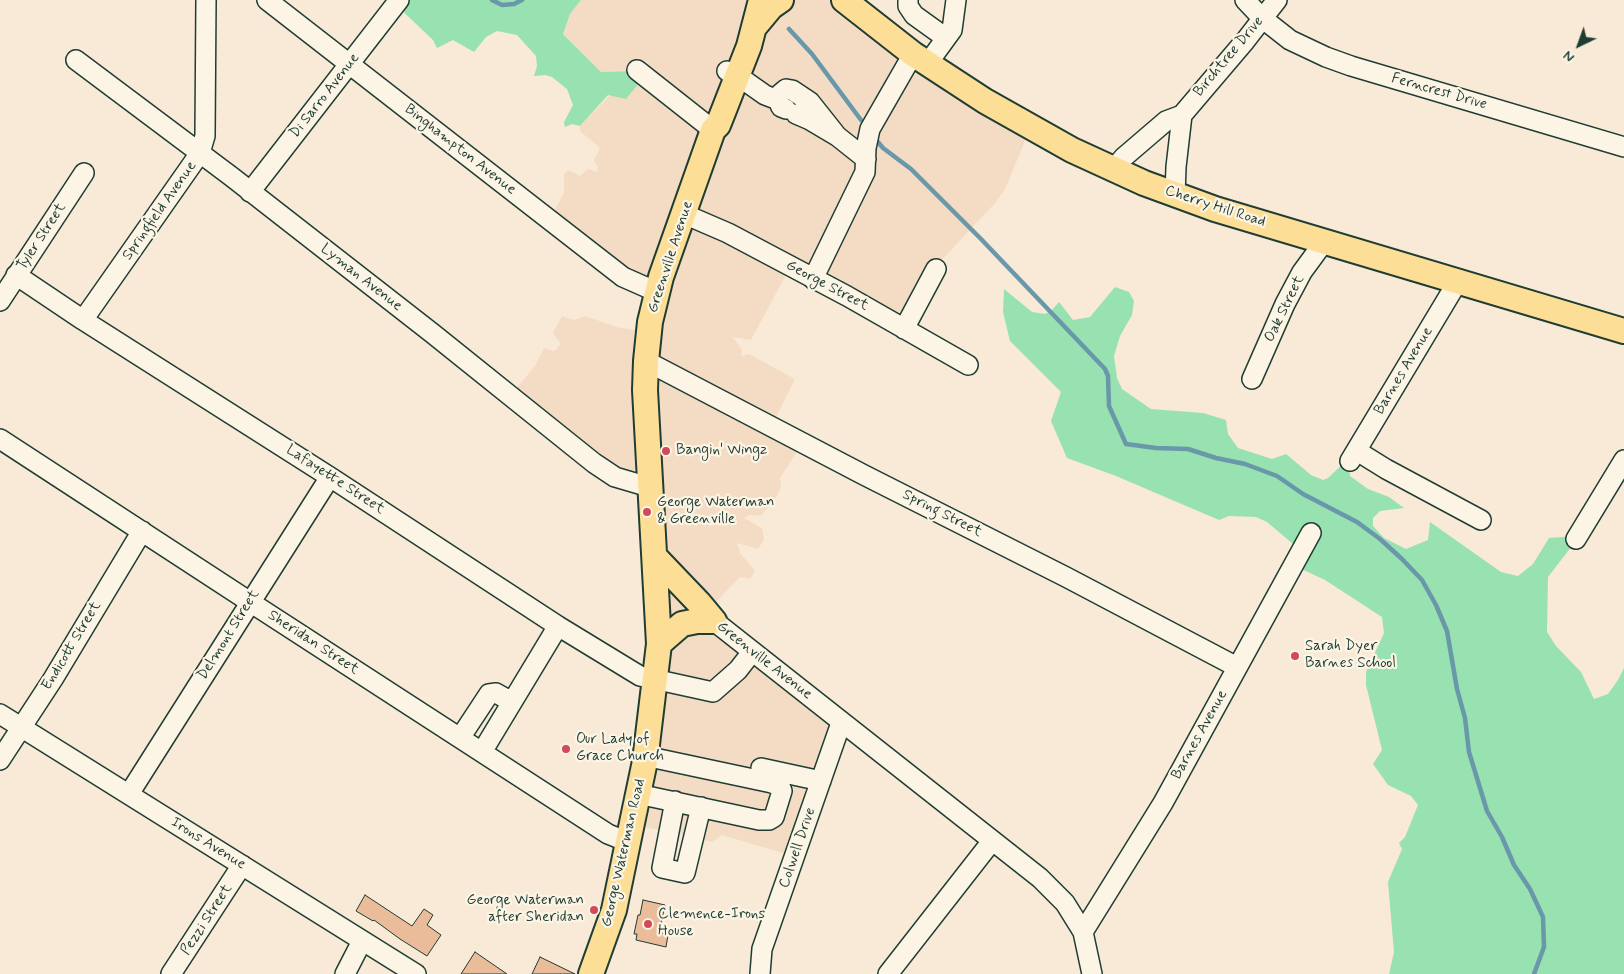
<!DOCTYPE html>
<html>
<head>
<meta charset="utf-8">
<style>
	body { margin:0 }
	#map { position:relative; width:1624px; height:974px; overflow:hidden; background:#f8ead6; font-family:Mynerve,sans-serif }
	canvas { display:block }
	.north { position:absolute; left:1554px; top:20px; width:50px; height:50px; -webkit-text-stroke:4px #fcf5e5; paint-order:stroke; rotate:222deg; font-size:14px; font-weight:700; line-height:20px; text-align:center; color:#1f3d34 }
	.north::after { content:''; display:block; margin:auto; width:18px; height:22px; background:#1f3d34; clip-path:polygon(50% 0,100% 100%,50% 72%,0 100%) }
</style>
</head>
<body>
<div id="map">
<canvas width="1624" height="974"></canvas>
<div class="north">N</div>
</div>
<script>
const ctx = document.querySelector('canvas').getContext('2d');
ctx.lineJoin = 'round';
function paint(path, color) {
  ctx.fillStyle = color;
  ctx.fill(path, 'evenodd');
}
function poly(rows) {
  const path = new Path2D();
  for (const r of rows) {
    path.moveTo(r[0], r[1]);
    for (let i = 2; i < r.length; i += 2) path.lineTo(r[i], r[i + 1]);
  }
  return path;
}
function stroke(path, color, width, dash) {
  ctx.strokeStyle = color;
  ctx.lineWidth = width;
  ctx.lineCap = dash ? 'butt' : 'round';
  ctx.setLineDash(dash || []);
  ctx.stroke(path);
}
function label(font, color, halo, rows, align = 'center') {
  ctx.font = font + ' Mynerve,sans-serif';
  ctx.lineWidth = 4.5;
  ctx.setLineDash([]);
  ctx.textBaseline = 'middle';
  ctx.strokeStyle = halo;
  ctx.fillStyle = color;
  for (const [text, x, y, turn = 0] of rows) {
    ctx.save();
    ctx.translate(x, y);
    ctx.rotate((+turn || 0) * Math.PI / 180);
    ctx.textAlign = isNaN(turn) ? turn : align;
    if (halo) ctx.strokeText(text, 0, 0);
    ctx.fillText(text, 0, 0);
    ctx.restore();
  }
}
paint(poly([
	[581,0,845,0,1030,129,1006,187,996,202,939,263,905,325,789,269,751,340,733,337,742,350,741,357,749,354,795,379,772,425,802,444,780,478,781,486,777,496,761,516,750,515,744,518,762,528,764,540,758,549,737,543,740,553,755,571,750,579,740,577,715,603,736,625,844,716,793,856,722,835,712,842,632,824,656,708,639,482,563,431,514,391,535,366,544,348,554,351,561,344,553,333,562,316,574,320,585,316,620,328,647,331,655,295,552,215,564,193,564,174,569,170,580,176,588,169,597,172,598,168,594,160,600,148,580,131,580,126,634,71,601,72,563,33,570,14]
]), '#f4dcc4');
paint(poly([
	[399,0,581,0,570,14,563,34,601,72,634,71,643,78,626,99,608,95,580,126,572,124,565,127,564,122,573,105,567,89,552,77,545,75,534,76,537,66,536,56,517,35,497,31,486,37,474,52,453,40,437,48,433,40,395,4],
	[1115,287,1129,292,1134,301,1132,315,1120,336,1114,356,1117,378,1122,389,1151,409,1203,413,1226,420,1228,434,1238,448,1272,459,1286,454,1311,475,1323,480,1328,478,1348,459,1350,476,1368,489,1389,497,1404,508,1380,511,1373,518,1373,526,1384,538,1406,549,1428,540,1430,522,1501,572,1518,576,1533,564,1549,538,1576,536,1575,542,1548,577,1547,632,1556,646,1581,672,1594,699,1608,694,1618,680,1624,668,1624,974,1389,974,1394,952,1388,882,1402,849,1399,843,1405,837,1418,805,1411,796,1388,785,1373,764,1382,750,1366,685,1366,672,1384,633,1382,617,1325,580,1293,565,1299,549,1267,522,1256,517,1229,516,1219,520,1116,476,1067,458,1051,421,1061,392,1010,341,1003,312,1004,289,1032,312,1045,314,1052,310,1059,302,1073,320,1090,317]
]), '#98e1b0');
stroke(poly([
	[492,0,502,5,514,4,522,0],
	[789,29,812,54,861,120],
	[878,142,883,148,911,169,981,239,1105,369,1108,376,1109,406,1126,444,1156,448,1188,449,1216,458,1245,464,1277,476,1303,494,1357,522,1380,539,1402,559,1422,580,1436,605,1447,631,1457,689,1465,718,1469,752,1487,811,1502,837,1514,865,1530,889,1543,917,1544,947,1534,974]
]), '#6898aa', 4.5);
const building = poly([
	[365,895,412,926,424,909,433,915,427,925,441,935,427,956,400,939,374,920,373,921,356,911,365,895],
	[643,900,665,905,659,932,668,935,666,947,636,940,637,934,634,934,638,915,640,915,643,900],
	[475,952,507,974,461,974,475,952],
	[540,957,575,974,532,974,540,957]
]);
paint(building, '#eabc9a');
stroke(building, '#1f3d34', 1);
const minor = poly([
	[267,0,623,277,657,292],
	[908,0,908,6,914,15,946,38],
	[1245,0,1262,18,1290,40,1326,57,1351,66,1624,147],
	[76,60,232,177,432,333,594,463,615,477,649,487],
	[928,63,952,30,956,0],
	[637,70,713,130],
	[727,71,738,76,765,95,778,100],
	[786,109,781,107,778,100,780,94,786,89,792,90,810,102,837,136,810,120,796,114],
	[837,136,866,159],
	[1113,170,1124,157,1166,121,1182,115,1245,41,1277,0],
	[250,192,399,0],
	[1175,195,1176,167,1182,115],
	[684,214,728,233,847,296,968,365],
	[16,275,83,320,330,477,558,626,640,676,713,692,738,670,752,652],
	[813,279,865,172,866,148,870,129,913,54],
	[0,301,84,173],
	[83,320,200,153,205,136,206,0],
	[904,329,936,269],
	[646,361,864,475,1066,577,1237,667],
	[1252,379,1285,304,1302,272,1324,242],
	[0,439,250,602,608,834,628,842],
	[1357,451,1386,469,1481,520],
	[1350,461,1458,281],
	[1576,539,1624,460],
	[701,616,714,621,1040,878,1065,903,1083,932,1092,974],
	[0,714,416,974],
	[460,738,489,694,496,693,512,702],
	[482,752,558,626],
	[0,760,53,679,142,531],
	[761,768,821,781],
	[129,794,330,477],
	[638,794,759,820,769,820,774,817,782,791,780,786,772,783,645,756],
	[675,801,662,868,685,873,701,807],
	[1083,932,1163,803,1311,533],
	[171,974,242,865],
	[345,974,362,941],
	[760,974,762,949,841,723],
	[888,974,992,841]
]);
const major = poly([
	[844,0,913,54,985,101,1072,150,1144,183,1215,209,1624,331],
	[756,25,771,7,781,0],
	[656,558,699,603,714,621],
	[659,644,682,624,697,621,714,621],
	[591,974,614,910,632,823,645,761,659,644,645,390,646,361,650,322,661,277,713,130,718,125,722,115,749,46,761,0]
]);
stroke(minor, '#1f3d34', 22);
stroke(major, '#1f3d34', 28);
stroke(minor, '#fcf5e5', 19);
stroke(major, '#fdde96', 24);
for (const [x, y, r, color] of [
	[666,451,5,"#d1495b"],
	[647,512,5,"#d1495b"],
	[1295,656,5,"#d1495b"],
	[566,749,5,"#d1495b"],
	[594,910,5,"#d1495b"],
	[648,924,5,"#d1495b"]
]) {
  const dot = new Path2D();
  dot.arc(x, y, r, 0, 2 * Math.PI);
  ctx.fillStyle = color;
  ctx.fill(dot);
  stroke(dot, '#fcf5e5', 2);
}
label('15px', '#1f3d34', '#fcf5e5', [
	["Birchtree Drive",1229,57,-50],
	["Ferncrest Drive",1439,92,16],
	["Di Sarro Avenue",325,96,-52],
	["Binghampton Avenue",460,150,38],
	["Cherry Hill Road",1215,207,18],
	["Springfield Avenue",160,211,-55],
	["Tyler Street",42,237,-57],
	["Greenville Avenue",671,257,-72],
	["Lyman Avenue",361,278,38],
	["George Street",827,286,28],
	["Oak Street",1285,309,-64],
	["Barnes Avenue",1404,371,-59],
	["Lafayette Street",335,480,33],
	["Spring Street",942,514,27],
	["Delmont Street",229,635,-58],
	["Sheridan Street",313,643,33],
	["Endicott Street",72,646,-59],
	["Greenville Avenue",764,661,38],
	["Barnes Avenue",1200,735,-61],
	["Irons Avenue",208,844,32],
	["Colwell Drive",798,848,-71],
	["George Waterman Road",624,853,-77],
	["Pezzi Street",207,920,-57]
]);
label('15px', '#1f3d34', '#fcf5e5', [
	["Bangin' Wingz",676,451],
	["George Waterman",657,503],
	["& Greenville",657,520],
	["Sarah Dyer",1305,647],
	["Barnes School",1305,664],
	["Our Lady of",576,740],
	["Grace Church",576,757],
	["George Waterman",584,901,"right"],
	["after Sheridan",584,918,"right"],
	["Clemence-Irons",658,915],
	["House",658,932]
], 'left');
</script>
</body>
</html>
